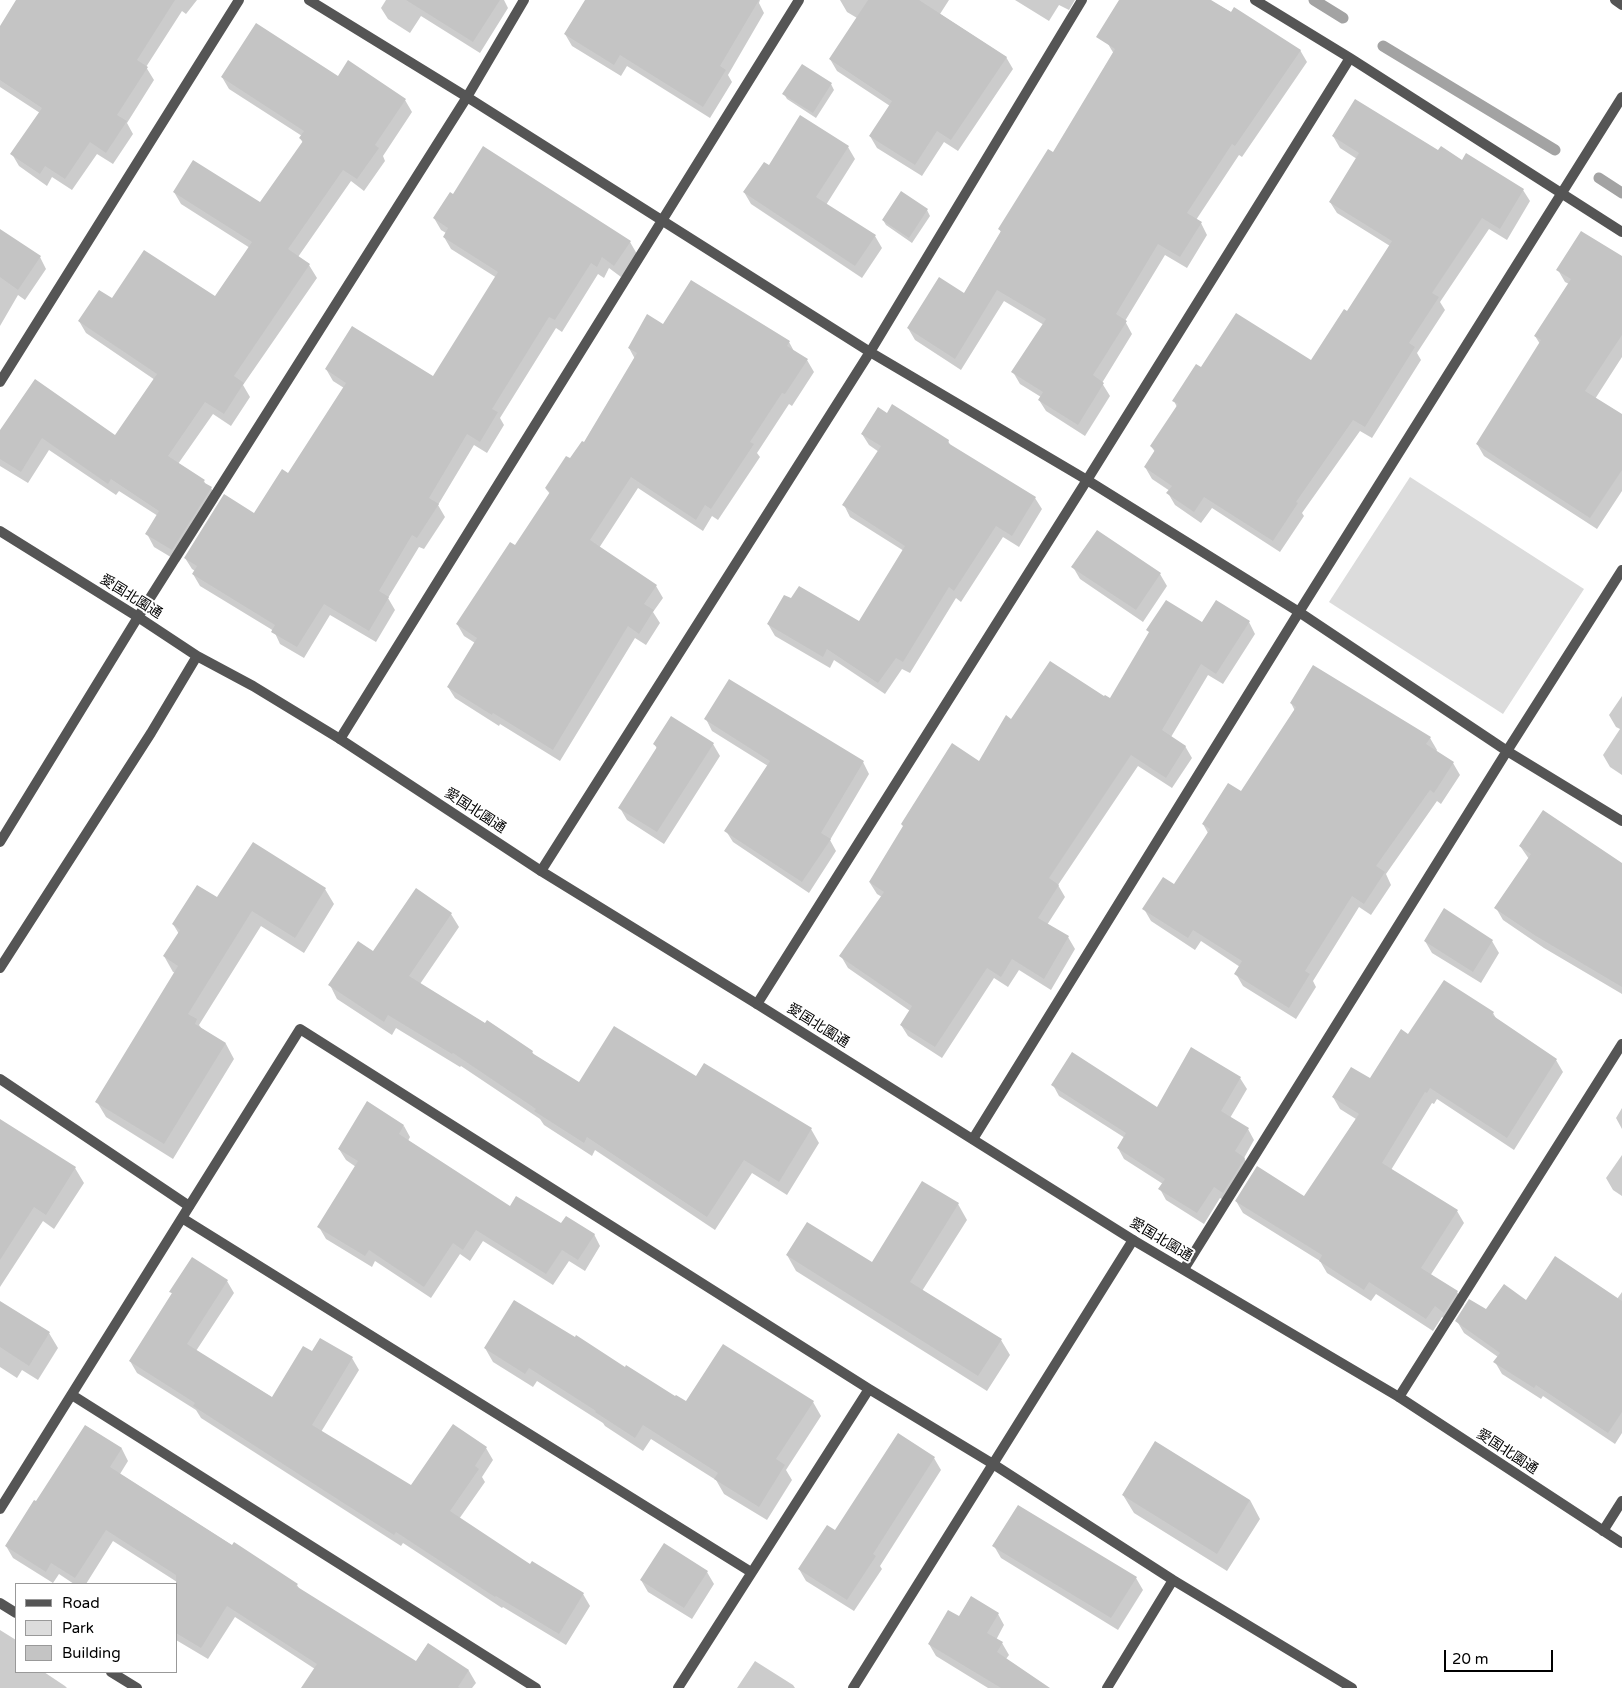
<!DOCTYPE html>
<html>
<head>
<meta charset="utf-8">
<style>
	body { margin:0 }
	#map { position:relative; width:1622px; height:1688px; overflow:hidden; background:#fff; font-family:"Varela Round",sans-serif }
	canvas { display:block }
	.legend { position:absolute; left:15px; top:1583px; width:162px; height:90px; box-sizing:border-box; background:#fff; border:1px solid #999; margin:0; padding:6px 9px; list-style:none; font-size:15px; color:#000 }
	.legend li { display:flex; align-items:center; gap:10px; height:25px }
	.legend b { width:25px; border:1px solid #999 }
	.scale { position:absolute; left:1444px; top:1650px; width:109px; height:22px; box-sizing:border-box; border:2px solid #000; border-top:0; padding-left:6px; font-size:15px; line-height:18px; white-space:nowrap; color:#000; -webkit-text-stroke:4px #fff; paint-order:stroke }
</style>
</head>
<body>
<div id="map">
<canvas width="1622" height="1688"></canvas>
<ul class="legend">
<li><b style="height:6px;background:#555"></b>Road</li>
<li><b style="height:14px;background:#dcdcdc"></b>Park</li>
<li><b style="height:14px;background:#c4c4c4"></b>Building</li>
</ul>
<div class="scale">20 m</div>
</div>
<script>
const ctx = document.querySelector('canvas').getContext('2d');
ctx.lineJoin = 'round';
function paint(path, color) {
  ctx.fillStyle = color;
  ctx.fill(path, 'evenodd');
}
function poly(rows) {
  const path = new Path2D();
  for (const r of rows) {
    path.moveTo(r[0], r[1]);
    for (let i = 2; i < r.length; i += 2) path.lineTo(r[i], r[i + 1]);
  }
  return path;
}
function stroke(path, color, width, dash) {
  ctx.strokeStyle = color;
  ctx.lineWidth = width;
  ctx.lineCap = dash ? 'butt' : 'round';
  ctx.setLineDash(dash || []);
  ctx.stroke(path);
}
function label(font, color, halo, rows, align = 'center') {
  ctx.font = font + ' "Varela Round","Noto Sans JP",sans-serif';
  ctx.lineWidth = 4;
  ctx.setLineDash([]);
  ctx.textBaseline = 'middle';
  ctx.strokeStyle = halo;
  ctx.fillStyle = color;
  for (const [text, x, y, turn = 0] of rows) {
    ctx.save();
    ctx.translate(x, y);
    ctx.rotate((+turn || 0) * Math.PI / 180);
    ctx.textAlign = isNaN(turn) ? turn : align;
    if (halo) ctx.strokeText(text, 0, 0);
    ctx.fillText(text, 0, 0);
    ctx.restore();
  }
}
paint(poly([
	[1410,477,1584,589,1503,714,1329,602]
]), '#dcdcdc');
paint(poly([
	[18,0,197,0,186,14,182,11,146,67,154,80,127,123,133,134,113,164,97,154,72,190,52,177,47,186,19,166,12,154,40,113,0,87,0,30],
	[386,0,504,0,508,8,480,53,421,16,410,33,388,19,381,8],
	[586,0,760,0,759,3,764,13,728,75,732,82,710,118,627,66,621,76,572,46,565,34],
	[840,0,949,0,940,14,1006,57,1013,69,958,151,944,142,922,176,877,148,870,136,890,106,837,71,830,59,857,18,847,12],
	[1015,0,1075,0,1069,10,1059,5,1049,21],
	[1134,0,1209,0,1300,50,1307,62,1242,157,1239,155,1196,220,1201,223,1207,235,1187,268,1165,255,1125,321,1132,334,1102,383,1110,396,1085,436,1046,411,1039,400,1041,397,1020,384,1013,372,1044,325,1004,301,961,370,915,340,908,328,964,294,1001,232,999,229,1053,154,1114,54,1108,44],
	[222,77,338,77,405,100,412,112,383,156,385,161,364,191,351,181,298,257,309,265,317,278,243,385,250,397,231,426,213,414,178,464,204,481,206,485,211,488,218,500,179,562,154,547,147,534,158,516,119,491,116,495,49,450,28,483,0,466,0,433,116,437,155,380,86,333,79,321,112,300,215,298,250,248,181,204,174,192,260,204,303,143,300,138,302,136,229,89],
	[831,84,834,90,816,118,787,99,784,94],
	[1333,136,1439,152,1523,190,1530,201,1507,240,1489,229,1440,302,1445,310,1417,353,1421,360,1372,438,1360,431,1302,513,1304,516,1280,552,1212,508,1201,523,1175,505,1168,493,1170,491,1152,479,1145,467,1155,452,1151,446,1177,407,1174,401,1202,369,1311,362,1347,313,1390,246,1337,213,1330,202,1357,159,1340,148],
	[848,147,855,159,826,205,875,236,882,248,862,278,751,204,744,192],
	[901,193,927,210,930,216,912,243,886,225,883,220],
	[454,195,630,242,637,254,621,277,609,268,604,278,598,274,562,332,556,328,500,418,504,425,487,453,474,445,438,505,445,517,424,549,419,547,388,598,395,610,376,642,330,615,304,658,280,644,274,631,200,586,193,574,195,571,192,569,185,558,254,515,288,475,344,388,333,381,326,369,434,377,497,278,451,249,444,237,446,233,441,230,434,218],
	[0,230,40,257,46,269,25,300,18,295,0,326],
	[1622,258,1622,357,1595,399,1622,416,1622,491,1597,529,1484,456,1477,444,1540,344,1535,336,1569,284,1565,282,1558,270],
	[664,325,789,342,795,353,807,360,814,372,792,406,789,404,757,453,760,457,718,520,712,516,703,531,638,488,599,548,656,586,663,598,653,612,660,623,646,645,635,638,560,761,500,724,499,726,455,698,448,687,475,643,464,636,457,624,515,547,550,494,546,489,585,444,635,359,629,348],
	[887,414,948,441,951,446,1035,498,1042,509,1019,547,1003,537,961,602,956,598,910,673,902,669,885,694,834,660,830,668,775,636,768,624,860,622,904,551,850,517,844,505,879,452,869,445,862,434],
	[1073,567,1160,574,1167,586,1143,622,1080,579],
	[1249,622,1255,634,1223,684,1208,675,1171,737,1185,746,1192,758,1172,788,1138,766,1058,885,1065,897,1047,925,1068,937,1075,949,1051,990,1019,970,1008,987,994,978,942,1058,908,1036,901,1025,910,1011,848,968,841,956,882,897,877,894,870,883,979,763,1012,721,1104,698,1110,700,1202,624],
	[1622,696,1622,775,1610,767,1603,755,1620,729,1616,727,1609,715],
	[1291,703,1430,738,1437,750,1436,752,1453,763,1460,775,1441,804,1437,801,1386,874,1391,885,1371,915,1359,907,1313,981,1316,987,1296,1019,1243,986,1236,974,1240,967,1201,941,1195,950,1151,921,1144,909,1175,886,1208,833,1203,824,1241,793,1295,711],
	[706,719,863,762,869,774,830,840,836,851,809,893,733,842,726,831,768,766,712,731],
	[713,744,720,756,664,844,627,820,620,808,657,749,655,745],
	[1520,846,1622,864,1622,994,1544,948,1503,920,1496,908,1529,859],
	[325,889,334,904,304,953,261,926,199,1025,202,1029,226,1044,234,1059,173,1159,106,1117,97,1102,176,973,173,972,164,956,179,934,173,924,217,899],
	[451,914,459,927,420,984,532,1052,535,1056,580,1084,696,1078,811,1129,819,1143,787,1195,752,1173,715,1230,595,1150,592,1156,544,1125,540,1119,461,1066,460,1067,396,1028,392,1035,337,999,330,985,373,952],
	[1425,941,1492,941,1499,953,1481,983,1432,953],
	[1493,1013,1497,1020,1556,1060,1563,1072,1514,1150,1437,1099,1434,1104,1432,1103,1391,1170,1457,1211,1464,1223,1430,1276,1457,1292,1464,1304,1451,1324,1442,1317,1433,1331,1376,1294,1371,1301,1327,1273,1320,1261,1243,1213,1236,1201,1305,1198,1356,1119,1340,1109,1333,1097,1370,1080,1409,1035],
	[1240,1078,1247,1089,1230,1118,1248,1129,1254,1140,1244,1158,1251,1170,1230,1204,1220,1198,1204,1224,1166,1200,1160,1189,1163,1184,1124,1159,1118,1148,1125,1138,1059,1096,1053,1085,1157,1109],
	[1622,1108,1622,1129,1616,1118],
	[0,1120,75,1168,84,1183,54,1229,43,1221,0,1287],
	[404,1126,410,1137,408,1141,510,1208,594,1234,600,1246,585,1271,569,1261,553,1285,483,1241,470,1261,460,1254,431,1298,375,1261,372,1267,326,1239,319,1227,356,1167,346,1160,339,1149],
	[1622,1155,1622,1196,1613,1190,1606,1178],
	[958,1204,967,1220,922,1291,1001,1340,1010,1355,987,1391,796,1271,787,1255,872,1263],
	[227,1281,234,1293,196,1351,273,1398,313,1353,352,1358,359,1370,321,1432,411,1487,453,1426,486,1448,493,1460,482,1477,485,1482,459,1519,530,1566,583,1594,590,1606,566,1645,503,1607,502,1608,403,1543,401,1546,201,1418,196,1410,137,1373,130,1361,173,1295,171,1292],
	[1622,1292,1622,1433,1615,1444,1543,1396,1541,1399,1502,1374,1495,1362,1498,1357,1464,1333,1457,1321,1486,1311,1526,1301,1617,1299],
	[0,1302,49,1333,58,1348,38,1380,22,1370,17,1378,0,1367],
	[485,1348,625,1369,686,1403,813,1402,821,1416,786,1470,792,1480,767,1520,724,1494,716,1480,651,1439,643,1451,605,1426,603,1423,537,1381,533,1387,493,1362],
	[86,1426,122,1449,128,1461,120,1474,233,1546,297,1585,300,1590,416,1662,428,1644,469,1671,476,1683,472,1688,302,1688,315,1669,235,1617,208,1659,176,1640,177,1582,113,1541,86,1584,74,1584,59,1574,53,1583,13,1558,6,1546,37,1503],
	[934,1458,941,1470,880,1566,882,1569,854,1611,806,1581,799,1569,836,1532],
	[1123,1495,1250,1500,1260,1519,1227,1571,1134,1513],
	[994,1546,1136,1578,1143,1590,1118,1630,1001,1558],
	[707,1572,714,1584,692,1619,648,1592,641,1580],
	[998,1614,1004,1625,996,1640,1002,1643,1009,1655,1006,1659,1048,1688,988,1688,936,1656,929,1644,960,1618],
	[0,1630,16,1640,16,1672,44,1672,65,1686,67,1688,0,1688],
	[755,1661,793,1685,795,1688,737,1688]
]), '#0003');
stroke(poly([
	[1314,0,1343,18],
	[1383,46,1555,150],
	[1599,178,1622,193]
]), '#a3a3a3', 11);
paint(poly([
	[16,0,175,0,137,60,148,67,117,115,127,121,106,153,90,142,65,179,45,166,40,174,10,154,42,108,0,80,0,26],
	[406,0,500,0,473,42],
	[585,0,759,0,720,66,726,70,703,107,620,55,614,65,564,34],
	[868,0,919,0,1007,57,951,140,937,131,915,165,869,136,892,101,829,59],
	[1119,0,1211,0,1231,12,1234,7,1301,50,1235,146,1232,144,1187,213,1202,222,1180,257,1158,244,1116,314,1127,321,1093,375,1104,383,1078,425,1038,400,1043,392,1011,372,1046,319,997,290,955,359,907,328,939,277,964,293,1001,231,998,229,1048,149,1053,152,1115,49,1096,37],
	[256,23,338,76,348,60,406,99,375,145,379,148,357,179,343,170,288,249,310,264,234,376,244,383,224,414,205,402,168,456,205,480,203,482,212,487,172,550,145,534,159,511,111,479,108,484,42,438,21,472,0,459,0,430,35,379,115,435,157,374,78,321,99,290,112,298,144,250,215,296,252,242,173,192,193,160,260,202,303,141,299,138,304,131,221,77],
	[802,64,832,83,813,113,782,94],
	[1355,99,1438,150,1441,146,1462,160,1466,153,1524,189,1500,229,1482,218,1432,293,1439,297,1409,343,1415,347,1365,427,1353,420,1296,502,1298,503,1273,541,1204,497,1194,512,1166,493,1172,486,1144,467,1155,450,1150,446,1178,404,1172,401,1196,364,1201,367,1236,313,1311,360,1344,309,1347,311,1392,241,1329,202,1359,153,1332,136],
	[800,115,849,146,816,197,876,235,855,266,743,192,764,162,769,165],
	[483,146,631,241,614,266,602,257,597,267,591,263,555,320,549,317,492,409,498,412,480,442,467,434,429,498,439,504,417,538,412,535,379,591,389,597,369,631,324,604,297,647,271,632,275,625,192,574,197,566,184,558,224,494,254,513,282,469,288,473,346,383,325,369,352,326,433,376,498,272,443,237,448,228,433,218,450,192,453,194],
	[901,191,928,209,909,238,882,220],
	[0,229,41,256,18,290,0,277],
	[1581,231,1622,256,1622,335,1585,391,1622,414,1622,470,1590,518,1476,444,1541,340,1534,336,1571,279,1556,270],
	[691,280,790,341,787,346,808,359,785,394,782,393,750,442,754,444,711,509,705,505,696,520,631,477,590,540,657,585,644,604,654,610,639,634,628,626,553,750,493,713,492,715,447,687,477,638,456,624,510,542,515,545,550,492,545,488,566,456,570,458,582,441,584,442,637,353,628,348,647,314,663,324],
	[892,404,949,440,948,443,1036,497,1012,536,996,526,954,591,949,587,903,662,896,658,878,683,827,649,823,657,767,624,784,595,791,598,799,586,859,621,905,546,842,505,881,446,861,434,878,407,887,413],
	[1097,530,1161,573,1136,610,1071,567],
	[1166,600,1202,622,1216,600,1250,621,1216,674,1201,664,1162,730,1186,746,1166,778,1131,755,1049,878,1059,885,1038,918,1069,936,1044,979,1012,959,1001,977,987,968,935,1047,900,1025,912,1006,839,956,884,892,869,882,903,826,901,824,952,743,979,761,1006,715,1011,719,1050,661,1104,696,1105,695,1110,698,1149,632,1146,630],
	[1313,665,1431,737,1426,744,1454,762,1434,793,1430,790,1376,866,1385,872,1364,904,1352,896,1305,971,1310,974,1289,1008,1234,974,1242,961,1193,930,1188,938,1142,909,1163,877,1174,884,1210,829,1202,824,1228,783,1241,791,1296,707,1290,703],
	[729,679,864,761,821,833,831,839,802,882,724,831,770,761,704,719],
	[671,716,714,743,657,832,618,808,657,747,653,744],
	[1543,810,1622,863,1622,987,1536,936,1494,908,1531,854,1519,846],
	[253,842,326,888,295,938,252,911,188,1014,197,1019,195,1024,226,1043,164,1144,95,1102,178,966,163,956,180,930,172,924,197,885,217,897],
	[416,888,452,913,409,976,485,1023,487,1020,533,1051,532,1053,579,1082,614,1026,696,1076,704,1063,812,1128,779,1182,744,1160,707,1217,587,1137,584,1143,534,1111,536,1109,453,1053,452,1054,388,1015,384,1022,328,985,358,941,373,951],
	[1444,908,1493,940,1473,972,1424,941],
	[1444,980,1494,1012,1492,1015,1557,1059,1507,1138,1430,1088,1427,1093,1425,1092,1382,1163,1458,1210,1421,1268,1458,1291,1444,1313,1435,1306,1426,1319,1369,1282,1364,1290,1319,1261,1322,1255,1235,1201,1257,1166,1304,1196,1359,1114,1332,1097,1351,1067,1370,1078,1401,1029,1408,1034],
	[1191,1047,1241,1077,1221,1111,1249,1128,1235,1151,1245,1158,1223,1193,1214,1187,1197,1213,1158,1189,1165,1179,1117,1148,1126,1133,1051,1085,1072,1052,1157,1107],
	[367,1101,404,1125,399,1134,510,1206,516,1196,561,1223,566,1216,595,1234,578,1260,562,1250,546,1274,476,1230,463,1250,453,1243,424,1287,369,1250,365,1256,317,1227,358,1161,338,1149],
	[0,1119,76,1167,46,1215,34,1207,0,1260],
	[922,1181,959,1203,910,1282,1002,1339,978,1376,786,1255,807,1222,872,1262],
	[1555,1256,1622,1301,1622,1412,1608,1433,1536,1385,1534,1388,1493,1362,1500,1353,1455,1321,1469,1299,1486,1309,1504,1284,1526,1300],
	[192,1257,228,1280,187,1344,211,1359,272,1397,303,1346,312,1351,320,1338,353,1357,312,1425,411,1485,453,1424,487,1447,475,1466,479,1469,450,1511,530,1564,532,1561,584,1593,559,1634,496,1596,495,1597,396,1532,394,1535,342,1502,193,1406,195,1403,129,1361,172,1293,169,1292],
	[514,1300,575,1337,576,1335,625,1367,626,1365,675,1396,676,1395,686,1401,723,1344,814,1401,776,1459,785,1465,759,1507,714,1479,718,1473,643,1425,635,1438,595,1412,596,1411,529,1368,525,1374,484,1348],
	[0,1301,50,1332,29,1366,0,1347],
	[85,1425,122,1448,110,1467,232,1545,234,1542,298,1584,296,1586,416,1661,428,1643,469,1670,458,1687,460,1688,301,1688,317,1664,227,1606,201,1648,176,1633,176,1575,106,1530,75,1578,51,1563,46,1572,5,1546,34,1500,36,1501],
	[898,1433,935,1457,873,1554,876,1556,847,1600,798,1569,827,1525,835,1530],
	[1155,1441,1250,1500,1217,1554,1122,1495],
	[1018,1505,1137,1577,1111,1618,992,1546],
	[664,1543,708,1571,684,1608,640,1580],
	[971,1596,999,1613,987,1633,1003,1642,997,1652,1050,1688,1001,1688,928,1644,948,1610,959,1616]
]), '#c4c4c4');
stroke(poly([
	[0,1079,189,1206]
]), '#555', 10);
stroke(poly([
	[309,0,467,97,870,352,1087,480,1299,612,1507,751,1622,821],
	[1255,0,1350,58,1622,232],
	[1615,0,1622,5],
	[0,382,239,0],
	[138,617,467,97,524,0],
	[340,739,799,0],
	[541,871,870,352,1082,0],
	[757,1004,1087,480,1350,58],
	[973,1139,1299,612,1622,97],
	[182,1218,751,1572],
	[1184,1269,1507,751,1622,570],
	[72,1395,536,1688],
	[1399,1397,1622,1044],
	[0,1509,300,1029,869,1389,993,1464,1173,1580,1352,1688],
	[1603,1531,1622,1501],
	[0,1603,16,1613],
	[111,1672,137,1688],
	[678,1688,869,1389],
	[853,1688,1133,1240],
	[1107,1688,1173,1580]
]), '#555', 10);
stroke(poly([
	[0,531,138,617,197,656,253,686,340,739,541,871,757,1004,1133,1240,1399,1397,1622,1543],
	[0,842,138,617],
	[0,968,151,733,197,656]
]), '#555', 10);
label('14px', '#000', '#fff', [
	["愛国北園通",131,597,32],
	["愛国北園通",475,811,33],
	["愛国北園通",818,1026,32],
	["愛国北園通",1161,1240,31],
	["愛国北園通",1507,1452,33]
]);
</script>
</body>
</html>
